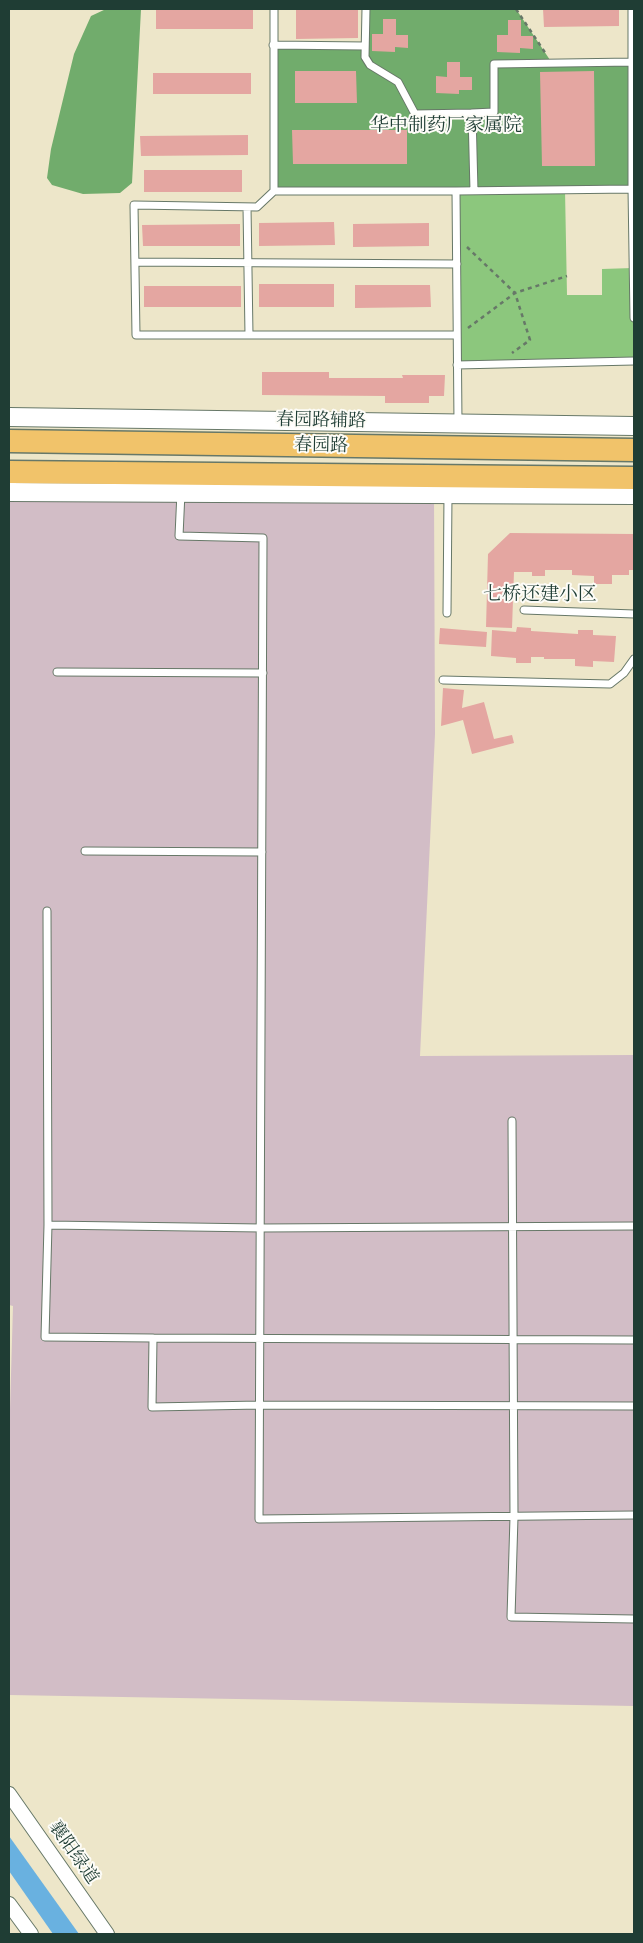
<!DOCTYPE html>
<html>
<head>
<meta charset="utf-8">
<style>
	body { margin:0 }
	#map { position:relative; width:643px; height:1943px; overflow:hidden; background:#ede6c9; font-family:"Gentium Book Plus",serif }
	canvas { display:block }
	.frame { position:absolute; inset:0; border:10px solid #1f3d34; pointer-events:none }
</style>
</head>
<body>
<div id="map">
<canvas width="643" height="1943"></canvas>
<div class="frame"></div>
</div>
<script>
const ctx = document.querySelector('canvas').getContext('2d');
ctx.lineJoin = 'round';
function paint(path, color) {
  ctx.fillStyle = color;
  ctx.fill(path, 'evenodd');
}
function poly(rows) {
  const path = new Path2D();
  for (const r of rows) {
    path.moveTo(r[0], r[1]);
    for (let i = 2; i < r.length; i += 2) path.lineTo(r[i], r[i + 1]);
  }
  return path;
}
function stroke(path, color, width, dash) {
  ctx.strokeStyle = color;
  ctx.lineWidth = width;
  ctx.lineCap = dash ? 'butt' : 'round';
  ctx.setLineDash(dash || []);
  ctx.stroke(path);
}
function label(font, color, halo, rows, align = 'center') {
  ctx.font = font + ' "Gentium Book Plus","Noto Serif SC",serif';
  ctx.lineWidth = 4;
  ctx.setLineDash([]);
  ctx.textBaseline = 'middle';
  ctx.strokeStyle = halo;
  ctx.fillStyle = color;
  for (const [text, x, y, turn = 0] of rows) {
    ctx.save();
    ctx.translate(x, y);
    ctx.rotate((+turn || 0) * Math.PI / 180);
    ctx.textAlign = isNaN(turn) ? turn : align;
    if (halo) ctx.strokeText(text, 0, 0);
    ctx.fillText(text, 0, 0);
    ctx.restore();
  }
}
paint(poly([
	[10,492,434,494,435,734,420,1056,634,1055,634,1706,9,1695,9,1444,13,1306,9,1305]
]), '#d2bdc6');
paint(poly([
	[565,190,567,295,602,295,602,269,633,268,634,361,457,365,456,191]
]), '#8cc77d');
paint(poly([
	[106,9,141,9,132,183,120,193,83,194,52,185,47,178,51,149,74,54,91,16],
	[366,9,516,9,552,63,632,62,632,189,272,193,273,45,365,46]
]), '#71ac6c');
paint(poly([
	[9,1836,79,1934,53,1934,9,1871]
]), '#69b1e0');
paint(poly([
	[156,9,253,9,253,29,156,29],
	[296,9,358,9,358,38,296,39],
	[543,9,619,9,619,26,544,27],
	[383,19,396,19,396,35,408,35,408,48,395,47,395,52,372,51,372,34,383,34],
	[508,20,521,20,521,36,533,36,533,49,520,48,520,53,497,52,497,35,508,35],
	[447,62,460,62,460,77,472,77,472,90,459,90,459,94,436,93,436,76,447,77],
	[295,71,356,71,357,103,295,103],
	[594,71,595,166,542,166,540,72],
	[153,73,251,73,251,94,153,94],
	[292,130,407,130,407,164,293,164],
	[248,135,248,155,141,156,140,136],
	[144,170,242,170,242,192,144,192],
	[334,222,335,245,259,246,259,223],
	[429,223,429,246,353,247,353,224],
	[240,224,240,246,143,246,142,225],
	[259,284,334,284,334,307,259,307],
	[355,285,430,285,431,307,355,308],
	[144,286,241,286,241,307,144,307],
	[262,372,329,372,329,378,403,378,402,375,445,375,444,396,429,396,429,403,385,403,385,396,262,395],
	[510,533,634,534,634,570,629,570,629,575,612,575,612,584,594,584,594,576,572,575,572,570,545,570,545,576,532,576,532,572,514,572,512,628,486,627,488,554],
	[517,627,531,628,531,631,578,634,578,630,593,630,593,635,616,636,614,662,593,661,593,667,575,666,575,659,544,659,544,657,531,657,531,663,516,663,516,658,491,656,492,630,516,632],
	[440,628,487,632,486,647,439,644],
	[443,688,464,690,462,708,484,702,494,739,512,735,514,743,472,754,463,720,441,726]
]), '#e4a6a1');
const service = poly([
	[274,9,274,191,456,191,458,423],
	[366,9,365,57,370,65,398,82,415,114,472,113,474,191],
	[273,45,365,46],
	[472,113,494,112,494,64,632,62],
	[632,189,634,318],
	[274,191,257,207,134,205,136,335,457,335],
	[456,191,632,189,632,9],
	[247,207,249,335],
	[135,262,457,264],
	[457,365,634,361],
	[181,492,179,536,263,538,259,1519,634,1515],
	[524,610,634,614],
	[447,613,448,495],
	[57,672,263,673],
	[443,680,610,684,624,673,634,659],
	[85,851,262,852],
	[47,911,48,1225,45,1337,153,1338,152,1407,260,1405,634,1406],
	[512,1121,514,1517,511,1617,634,1619],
	[48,1225,261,1228,634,1226],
	[153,1338,634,1340]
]);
const minor = poly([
	[9,1794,107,1934],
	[9,1904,31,1934]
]);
const tertiary = poly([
	[9,417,634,426],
	[9,492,634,495]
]);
const primary = poly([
	[9,441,634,450],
	[9,472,634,478]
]);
stroke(service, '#677868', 9);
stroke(minor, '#677868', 16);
stroke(tertiary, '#677868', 20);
stroke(primary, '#677868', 25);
stroke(poly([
	[516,9,546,54],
	[467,247,515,293,567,276],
	[468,328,515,293,530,340,512,353]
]), '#677868', 2.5, [4, 4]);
stroke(service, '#fff', 7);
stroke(minor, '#fff', 14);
stroke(tertiary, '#fff', 18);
stroke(primary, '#f1c36a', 22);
label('18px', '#1f3d34', '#fdfcf7', [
	["春园路辅路",321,421,1],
	["春园路",321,446,1],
	["襄阳绿道",73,1853,55]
]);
label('19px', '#1f3d34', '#fdfcf7', [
	["华中制药厂家属院",446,126],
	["七桥还建小区",540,595]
]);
</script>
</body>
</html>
